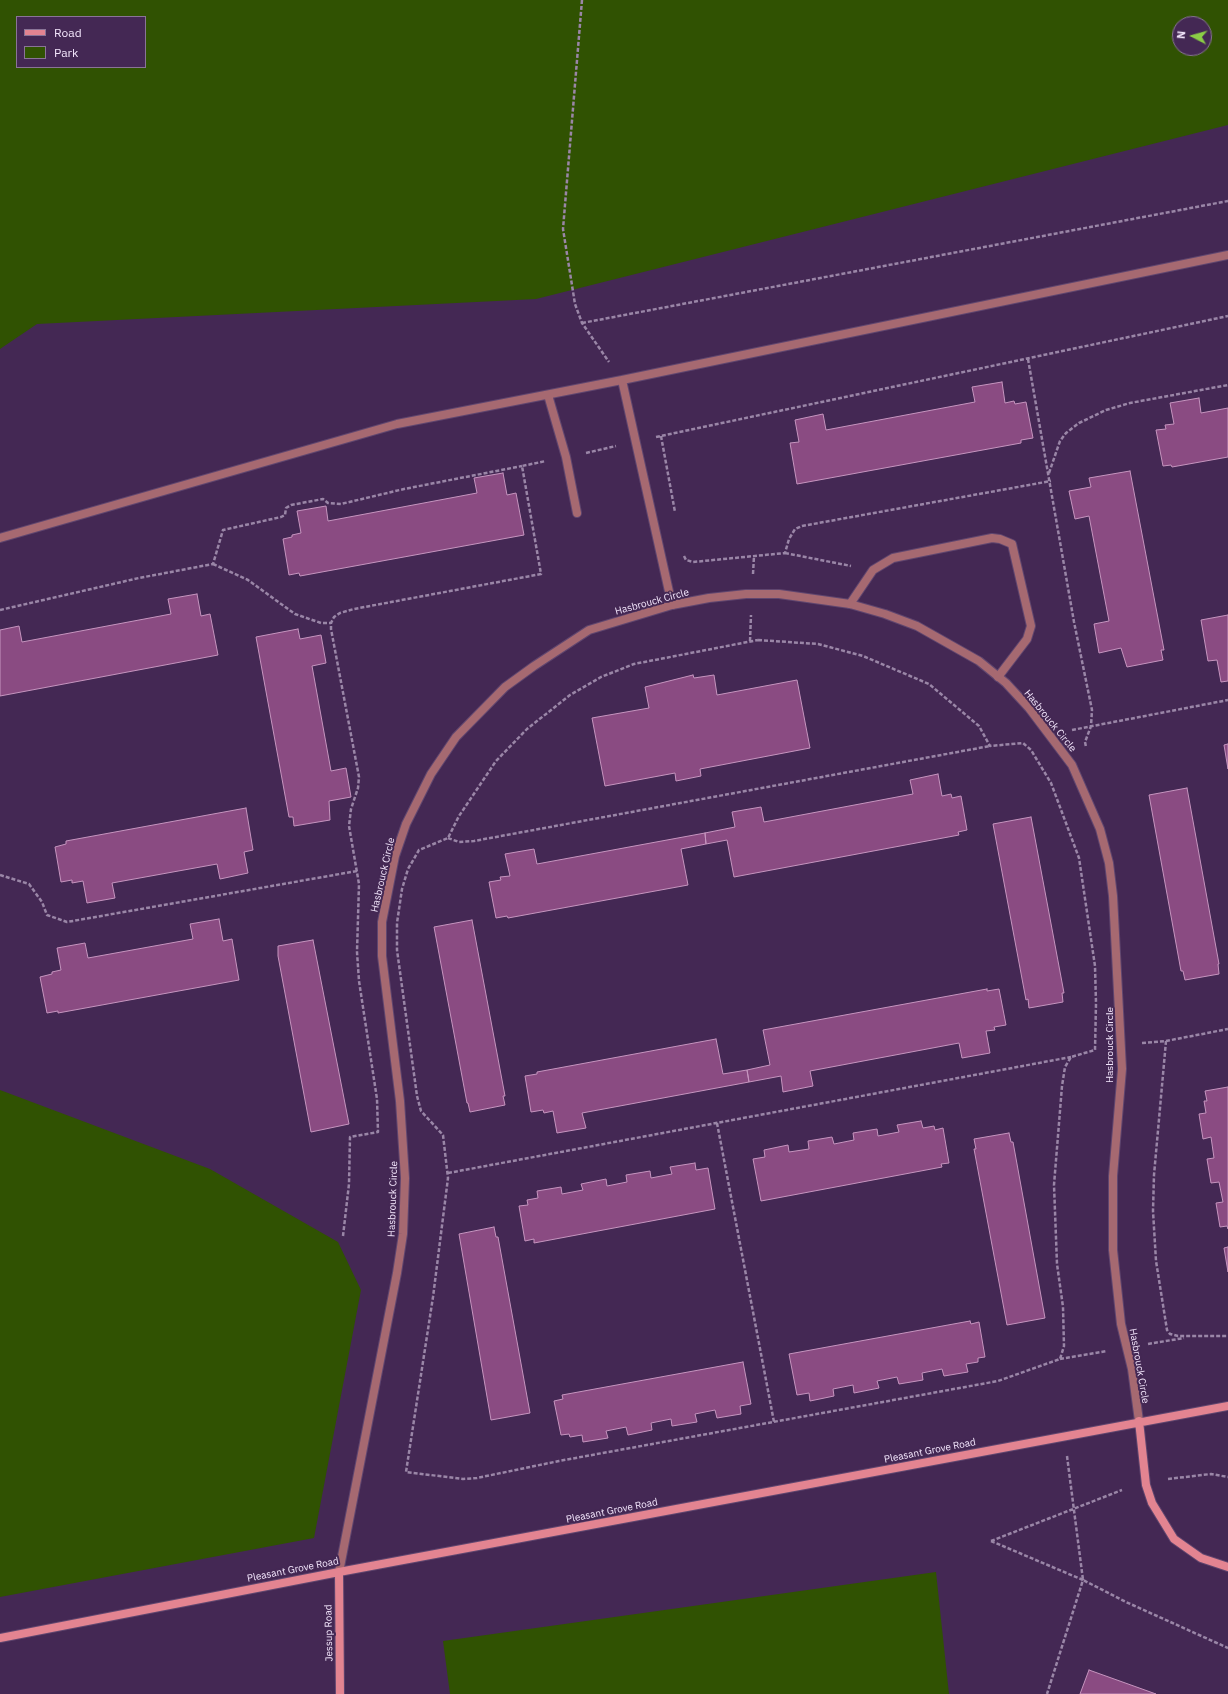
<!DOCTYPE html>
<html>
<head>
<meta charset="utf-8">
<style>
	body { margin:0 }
	#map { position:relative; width:1228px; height:1694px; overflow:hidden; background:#442854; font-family:"IBM Plex Sans",sans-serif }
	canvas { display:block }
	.legend { position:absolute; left:16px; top:16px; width:130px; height:52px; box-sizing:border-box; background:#442854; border:1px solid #8a7497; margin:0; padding:5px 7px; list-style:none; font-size:12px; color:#f3e6fc }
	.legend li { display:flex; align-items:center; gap:8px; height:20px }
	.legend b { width:20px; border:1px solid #8a7497 }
	.north { position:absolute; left:1172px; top:16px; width:40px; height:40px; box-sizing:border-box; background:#442854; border:1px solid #8a7497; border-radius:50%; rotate:276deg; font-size:11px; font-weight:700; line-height:16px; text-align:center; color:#f3e6fc }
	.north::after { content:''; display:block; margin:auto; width:14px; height:18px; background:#8bce46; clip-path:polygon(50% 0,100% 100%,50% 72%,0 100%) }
</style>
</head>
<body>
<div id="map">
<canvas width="1228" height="1694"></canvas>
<ul class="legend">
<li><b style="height:5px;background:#e38491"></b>Road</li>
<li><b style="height:11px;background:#305202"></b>Park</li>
</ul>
<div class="north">N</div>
</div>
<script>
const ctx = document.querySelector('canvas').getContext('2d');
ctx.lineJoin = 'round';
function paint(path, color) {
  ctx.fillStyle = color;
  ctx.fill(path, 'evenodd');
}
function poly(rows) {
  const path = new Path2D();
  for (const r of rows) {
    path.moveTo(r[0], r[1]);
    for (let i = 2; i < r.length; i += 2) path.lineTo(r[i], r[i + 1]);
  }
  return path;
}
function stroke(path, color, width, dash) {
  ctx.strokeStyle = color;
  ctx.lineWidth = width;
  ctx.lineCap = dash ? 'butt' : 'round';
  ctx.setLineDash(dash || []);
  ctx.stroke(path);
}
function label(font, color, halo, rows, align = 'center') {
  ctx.font = font + ' "IBM Plex Sans",sans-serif';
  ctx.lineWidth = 4;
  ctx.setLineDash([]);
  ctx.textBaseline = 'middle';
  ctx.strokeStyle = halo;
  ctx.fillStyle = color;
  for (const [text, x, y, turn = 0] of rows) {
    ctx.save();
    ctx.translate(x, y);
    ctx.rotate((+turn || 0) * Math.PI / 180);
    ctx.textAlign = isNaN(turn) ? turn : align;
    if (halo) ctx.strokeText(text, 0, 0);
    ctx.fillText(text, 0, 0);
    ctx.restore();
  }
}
paint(poly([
	[0,0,1228,0,1228,125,536,299,37,324,0,349],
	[17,17,145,17,145,67,17,67],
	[1180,24,1204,24,1204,48,1180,48],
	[0,1090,210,1169,338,1242,361,1290,314,1538,0,1597],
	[936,1572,949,1694,450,1694,443,1641]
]), '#305202');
const building = poly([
	[1002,382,1005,403,1014,401,1015,404,1026,402,1033,438,1021,440,1021,443,797,484,790,443,799,442,795,420,823,414,826,430,975,402,972,387,1002,382],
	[1199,398,1201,413,1228,408,1228,457,1172,467,1171,465,1163,466,1156,430,1166,429,1165,425,1174,424,1170,403,1199,398],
	[1130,471,1164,650,1161,650,1163,660,1127,667,1121,648,1099,653,1094,624,1109,621,1089,516,1075,519,1069,491,1091,487,1089,478,1130,471],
	[503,473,507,495,516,493,524,535,300,576,299,573,289,575,283,539,292,537,292,535,301,533,297,511,326,506,328,521,477,493,474,478,503,473],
	[197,594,201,616,210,614,218,655,0,696,0,630,19,626,22,642,171,614,168,599,197,594],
	[1228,615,1228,681,1221,682,1217,660,1208,661,1201,620,1228,615],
	[298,629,300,639,321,635,326,663,312,666,331,771,346,768,351,797,329,801,330,820,294,826,293,817,289,817,256,637,298,629],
	[693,675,694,678,714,675,717,695,797,680,810,748,700,769,701,776,676,781,675,773,605,786,592,718,649,708,645,687,693,675],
	[1228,744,1228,769,1224,745,1228,744],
	[938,774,942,796,951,794,952,798,961,796,967,830,958,832,959,835,734,877,727,840,706,844,705,833,735,827,732,812,761,807,764,822,913,794,910,780,938,774],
	[1187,788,1219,964,1218,964,1219,974,1185,980,1183,971,1181,971,1149,795,1187,788],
	[246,808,253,850,244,852,248,873,220,879,217,864,112,883,115,898,87,903,83,881,72,883,72,880,61,882,55,847,66,844,66,841,246,808],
	[1031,817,1064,993,1062,993,1063,1002,1029,1008,1028,999,1026,1000,993,824,1031,817],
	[705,833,706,844,681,849,688,885,508,918,507,916,496,918,489,882,501,880,500,877,510,876,505,854,534,849,537,864,705,833],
	[219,919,223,941,232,939,239,980,58,1013,58,1011,47,1013,40,977,52,974,52,972,61,970,57,948,85,943,88,958,193,939,190,924,219,919],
	[472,920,505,1096,503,1096,505,1105,470,1112,468,1103,467,1103,434,927,472,920],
	[313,940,349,1124,311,1132,278,956,278,946,313,940],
	[987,989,987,991,999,989,1006,1025,994,1027,995,1030,986,1031,990,1053,962,1058,959,1043,810,1071,813,1086,783,1092,781,1076,749,1082,747,1070,770,1065,763,1030,987,989],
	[716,1039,723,1074,747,1070,749,1082,582,1113,586,1128,557,1133,553,1111,544,1113,543,1110,531,1112,525,1076,537,1074,537,1072,716,1039],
	[1228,1087,1228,1229,1227,1226,1220,1227,1216,1203,1223,1202,1219,1182,1211,1183,1207,1159,1214,1158,1211,1137,1203,1139,1199,1114,1206,1113,1204,1101,1207,1101,1205,1091,1228,1087],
	[921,1121,923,1128,934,1126,935,1130,943,1128,949,1163,941,1164,942,1167,761,1201,753,1159,765,1157,764,1150,788,1145,789,1152,809,1149,808,1141,832,1137,834,1144,854,1140,853,1133,877,1129,878,1136,899,1132,897,1125,921,1121],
	[1009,1133,1011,1142,1013,1142,1045,1318,1007,1325,974,1149,976,1149,974,1139,1009,1133],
	[695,1163,696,1170,708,1168,715,1209,534,1243,534,1239,525,1241,519,1206,528,1205,527,1200,538,1198,537,1191,561,1187,562,1194,583,1190,581,1184,606,1179,607,1186,627,1182,626,1175,650,1171,651,1178,672,1174,670,1167,695,1163],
	[494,1227,496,1237,498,1237,530,1413,491,1420,459,1234,494,1227],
	[1228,1247,1228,1272,1224,1248,1228,1247],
	[970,1321,971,1324,979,1322,985,1357,978,1358,978,1362,966,1364,968,1372,944,1376,942,1369,922,1373,923,1380,899,1384,897,1377,877,1381,879,1388,854,1393,853,1385,833,1389,834,1396,810,1401,809,1393,797,1395,789,1354,970,1321],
	[743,1362,751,1404,740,1406,741,1414,717,1418,715,1410,695,1414,697,1422,672,1426,671,1419,651,1423,652,1430,628,1435,626,1427,606,1431,608,1438,583,1442,582,1435,570,1437,569,1434,561,1435,554,1401,563,1399,562,1395,743,1362],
	[1089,1670,1156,1694,1080,1694,1089,1670]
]);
paint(building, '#8a4b82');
stroke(building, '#c695bf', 1);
const lane = poly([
	[548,395,566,457,577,513],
	[0,538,397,424,622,380],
	[850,604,873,570,893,558,992,538,1000,539,1012,544,1031,626,1027,639,998,677],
	[672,605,622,380,1228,255]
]);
const street = poly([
	[339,1572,397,1273,403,1234,405,1178,400,1101,382,956,382,922,395,856,406,824,431,774,456,737,505,687,534,666,589,630,672,605,709,598,746,594,779,594,850,604,885,614,917,626,979,661,1006,683,1029,708,1072,765,1100,829,1109,863,1113,896,1122,1069,1113,1176,1113,1250,1121,1324,1132,1369,1139,1421]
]);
const secondary = poly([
	[1139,1421,1146,1485,1152,1503,1174,1539,1201,1558,1228,1567],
	[339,1572,340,1694],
	[0,1638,339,1572,1228,1406]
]);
stroke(lane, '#60466f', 10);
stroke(street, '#60466f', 10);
stroke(secondary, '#60466f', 10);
stroke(poly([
	[582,0,563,229,575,304,582,323,609,362],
	[582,323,1228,201],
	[1028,359,1074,622,1092,710,1091,726,1085,742,1086,747],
	[661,436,675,512],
	[656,437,1228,316],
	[586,453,616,446],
	[1049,473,1060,441,1066,433,1079,423,1106,410,1130,403,1228,385],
	[785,553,851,566],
	[684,556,686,560,693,562,785,553,789,539,795,529,802,526,1051,481],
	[213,564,248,580,295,614,321,623,331,623],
	[753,574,754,556],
	[0,610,139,578,213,564,223,530,281,517,285,515,286,508,291,505,323,499,328,503,341,504,404,489,522,466],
	[758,640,818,644,863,656,929,684,979,726,990,746,1023,743,1031,750,1051,783,1079,858,1095,966,1096,1003,1095,1050,1071,1057,1065,1067,1062,1086,1054,1185,1057,1264,1063,1307,1064,1346,1060,1359,998,1381,559,1461,477,1478,463,1479,406,1472,433,1297,448,1178,443,1135,421,1111,417,1096,397,950,397,923,402,889,408,869,419,850,448,838,459,816,496,761,527,729,570,695,601,677,634,664,758,640],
	[750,641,751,615],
	[1072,730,1228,700],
	[448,838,459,842,474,841,990,746],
	[0,875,29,884,42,902,47,915,67,922,357,871],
	[1166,1041,1228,1029],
	[1142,1043,1166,1041,1154,1175,1153,1211,1156,1261,1167,1330,1170,1334,1178,1336,1228,1336],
	[717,1123,774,1422],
	[448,1173,1071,1057],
	[343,1236,349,1184,350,1137,378,1132,377,1099,359,981,357,952,359,884,349,826,351,809,358,788,359,777,331,629,331,623,334,617,340,613,354,609,541,574,522,466,546,461],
	[1148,1344,1184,1338],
	[1060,1359,1107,1351],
	[1067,1456,1083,1580,1126,1602,1228,1648],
	[1168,1479,1211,1474,1228,1477],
	[991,1541,1083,1580,1047,1694],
	[991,1541,1122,1490]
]), '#9a86a7', 2.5, [4, 2]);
stroke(lane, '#a66971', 8);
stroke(street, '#a66971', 8);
stroke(secondary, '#e38491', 8);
label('10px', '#f3e6fc', '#442854', [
	["Hasbrouck Circle",652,602,-15],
	["Hasbrouck Circle",1050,721,51],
	["Hasbrouck Circle",383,875,-77],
	["Hasbrouck Circle",1110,1045,-90],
	["Hasbrouck Circle",393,1199,-88],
	["Hasbrouck Circle",1139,1366,80],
	["Pleasant Grove Road",930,1451,-11],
	["Pleasant Grove Road",612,1511,-11],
	["Pleasant Grove Road",293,1570,-11],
	["Jessup Road",329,1633,-91]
]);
</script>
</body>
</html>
